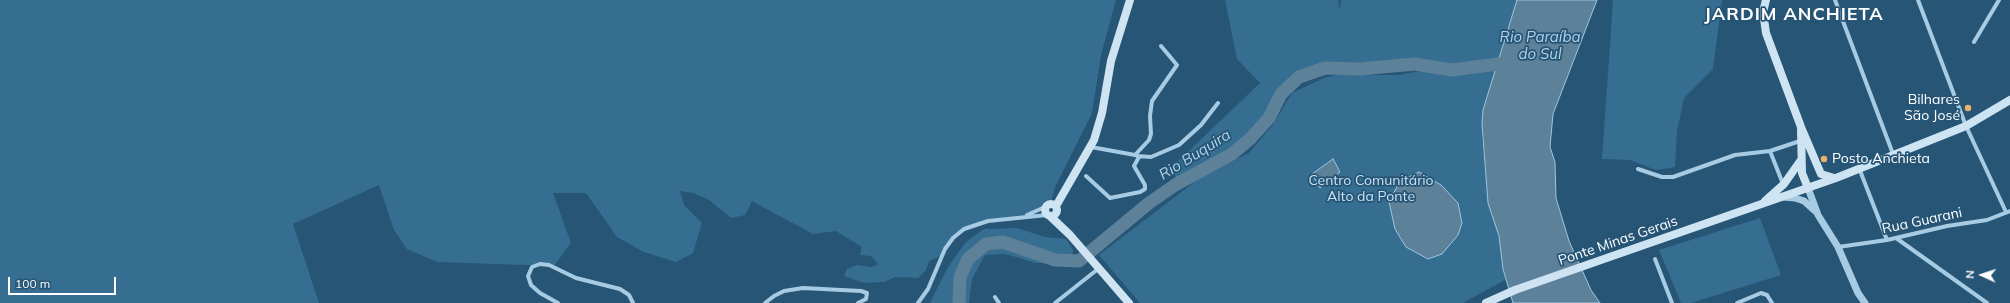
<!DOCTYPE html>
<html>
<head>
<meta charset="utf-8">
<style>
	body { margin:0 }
	#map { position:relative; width:2010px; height:303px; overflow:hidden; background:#265576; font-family:Mulish,sans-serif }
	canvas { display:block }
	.north { position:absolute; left:1962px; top:255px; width:40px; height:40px; -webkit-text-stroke:3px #265576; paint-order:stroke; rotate:273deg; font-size:11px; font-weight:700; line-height:16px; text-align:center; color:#fff }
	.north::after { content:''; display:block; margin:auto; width:14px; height:18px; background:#fff; clip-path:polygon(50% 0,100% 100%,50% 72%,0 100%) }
	.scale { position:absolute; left:8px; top:277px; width:108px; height:18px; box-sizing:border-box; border:2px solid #fff; border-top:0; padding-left:5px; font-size:12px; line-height:14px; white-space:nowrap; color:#fff; -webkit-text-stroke:3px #265576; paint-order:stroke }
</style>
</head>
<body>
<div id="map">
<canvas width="2010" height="303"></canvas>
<div class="north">N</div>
<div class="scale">100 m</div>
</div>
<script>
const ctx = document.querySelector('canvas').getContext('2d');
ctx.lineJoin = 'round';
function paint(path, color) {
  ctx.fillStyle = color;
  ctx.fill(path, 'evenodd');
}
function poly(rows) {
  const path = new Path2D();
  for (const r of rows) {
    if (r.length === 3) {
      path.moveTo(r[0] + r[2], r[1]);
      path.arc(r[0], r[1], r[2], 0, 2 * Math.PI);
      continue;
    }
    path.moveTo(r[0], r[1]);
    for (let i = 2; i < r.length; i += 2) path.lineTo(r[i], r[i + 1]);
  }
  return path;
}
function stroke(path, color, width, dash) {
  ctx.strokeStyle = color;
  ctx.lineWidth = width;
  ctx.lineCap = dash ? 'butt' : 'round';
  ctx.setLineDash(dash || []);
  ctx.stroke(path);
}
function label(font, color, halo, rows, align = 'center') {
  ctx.font = font + ' Mulish,sans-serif';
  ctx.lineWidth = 3.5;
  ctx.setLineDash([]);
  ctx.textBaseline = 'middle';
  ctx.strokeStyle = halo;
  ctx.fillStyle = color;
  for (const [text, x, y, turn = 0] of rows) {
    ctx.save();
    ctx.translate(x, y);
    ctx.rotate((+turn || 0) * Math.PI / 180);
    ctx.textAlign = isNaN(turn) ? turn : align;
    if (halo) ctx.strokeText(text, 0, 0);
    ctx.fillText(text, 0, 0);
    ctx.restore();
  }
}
paint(poly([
	[0,0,1116,0,1101,55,1092,113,1055,187,1051,202,1045,207,1022,218,980,223,953,238,943,255,929,261,926,270,918,278,895,277,884,282,865,283,855,280,844,276,847,269,857,265,872,267,878,264,871,256,860,255,862,247,836,231,813,234,752,201,745,215,731,218,709,200,694,193,680,191,684,205,702,223,693,253,676,262,644,252,617,237,586,193,553,193,571,243,554,266,437,262,407,249,394,230,379,185,293,224,319,303,0,303],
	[1225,0,1338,0,1340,10,1341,0,1517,0,1497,63,1452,70,1415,64,1360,69,1325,68,1300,77,1281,94,1269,118,1251,138,1232,154,1175,185,1175,164,1260,83,1237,59],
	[1613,0,1722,0,1713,69,1684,98,1677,131,1675,167,1656,170,1630,160,1602,159],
	[1420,71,1456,76,1495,71,1483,110,1482,135,1488,203,1499,237,1503,269,1507,279,1463,303,1140,303,1099,255,1201,177,1249,153,1272,126,1292,93,1324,78,1336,75,1399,75],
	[1760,218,1781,275,1691,303,1681,303,1659,250],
	[1017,228,1045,237,1066,239,1073,250,1072,265,1060,263,1035,263,1006,254,985,255,972,279,969,303,930,303,948,267,966,242,984,229]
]), '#366e91');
const water = poly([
	[1517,0,1597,0,1553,114,1550,147,1555,162,1556,198,1569,241,1591,290,1600,303,1513,303,1503,269,1499,236,1488,203,1482,124,1483,110,1517,0],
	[1333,159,1340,172,1320,188,1312,174,1333,159],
	[1419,172,1441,185,1458,203,1462,223,1458,235,1442,254,1428,259,1406,247,1395,229,1389,202,1400,181,1419,172]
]);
paint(water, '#5e819a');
stroke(water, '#9bc7e3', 1);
stroke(poly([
	[959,303,960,277,968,259,986,244,1003,242,1055,260,1079,261,1149,203,1175,185,1232,154,1251,138,1269,118,1281,94,1299,77,1325,68,1360,69,1415,64,1452,70,1514,62]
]), '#5e819a', 13);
stroke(poly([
	[1835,0,1893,154],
	[1918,0,1966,126,2006,212],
	[1974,42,1999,0],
	[1091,147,1135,155,1149,140,1151,134,1150,116,1152,101,1177,65,1161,46],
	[1770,151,1783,184],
	[1137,156,1151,157,1179,145,1201,125,1218,103],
	[1859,168,1887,240],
	[1638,169,1662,177,1673,177,1735,155,1770,151,1800,141],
	[1086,176,1110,198,1140,192,1145,189,1145,185,1134,166,1139,157],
	[1027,215,1045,207],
	[1896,238,1987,303],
	[1838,247,1887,240,1947,226,1987,220,2010,211],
	[1655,259,1672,303],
	[995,297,999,303],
	[558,303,540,293,531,285,528,276,532,267,540,264,549,265,576,278,620,289,629,295,633,303],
	[765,303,774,296,784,291,803,288,861,291,867,293,866,299,858,303],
	[918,303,928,289,945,249,953,238,964,229,988,221,1047,215],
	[1055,303,1098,269],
	[1737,303,1761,293,1767,295,1772,303]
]), '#a6cbe2', 4);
stroke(poly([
	[1808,188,1818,215,1838,247,1858,293,1865,303],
	[1783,197,1795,198,1804,201,1815,211]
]), '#a6cbe2', 7);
stroke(poly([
	[1766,0,1763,12,1766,33,1801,127,1821,174,1834,178],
	[1801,130,1802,173,1808,188],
	[1765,201,1784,184,1801,160],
	[1051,210,6],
	[1056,206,1094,140,1102,113,1111,61,1130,0],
	[1050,216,1070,235,1129,303],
	[1486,303,1515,290,1836,178,1966,126,2010,100]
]), '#cfe4f3', 8);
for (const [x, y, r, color] of [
	[1968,108,4,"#ebb26c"],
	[1824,159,4,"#ebb26c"]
]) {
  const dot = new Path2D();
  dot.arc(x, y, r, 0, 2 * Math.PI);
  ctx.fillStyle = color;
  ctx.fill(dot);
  stroke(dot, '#265576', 1.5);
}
label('14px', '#fff', '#265576', [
	["Bilhares",1960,100],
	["São José",1960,116],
	["Posto Anchieta",1832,159,"left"]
], 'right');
label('14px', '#c8e2f2', '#265576', [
	["Centro Comunitário",1371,181],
	["Alto da Ponte",1371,197]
]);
label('14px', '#fff', '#265576', [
	["Rua Guarani",1922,221,-12],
	["Ponte Minas Gerais",1618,241,-19]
]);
label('italic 15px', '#b1d4ea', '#265576', [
	["Rio Paraíba",1540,37],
	["do Sul",1540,54],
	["Rio Buquira",1195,155,-32]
]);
ctx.letterSpacing = '1px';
label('bold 18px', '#fff', '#265576', [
	["JARDIM ANCHIETA",1794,15]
]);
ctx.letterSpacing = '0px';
</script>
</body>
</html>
